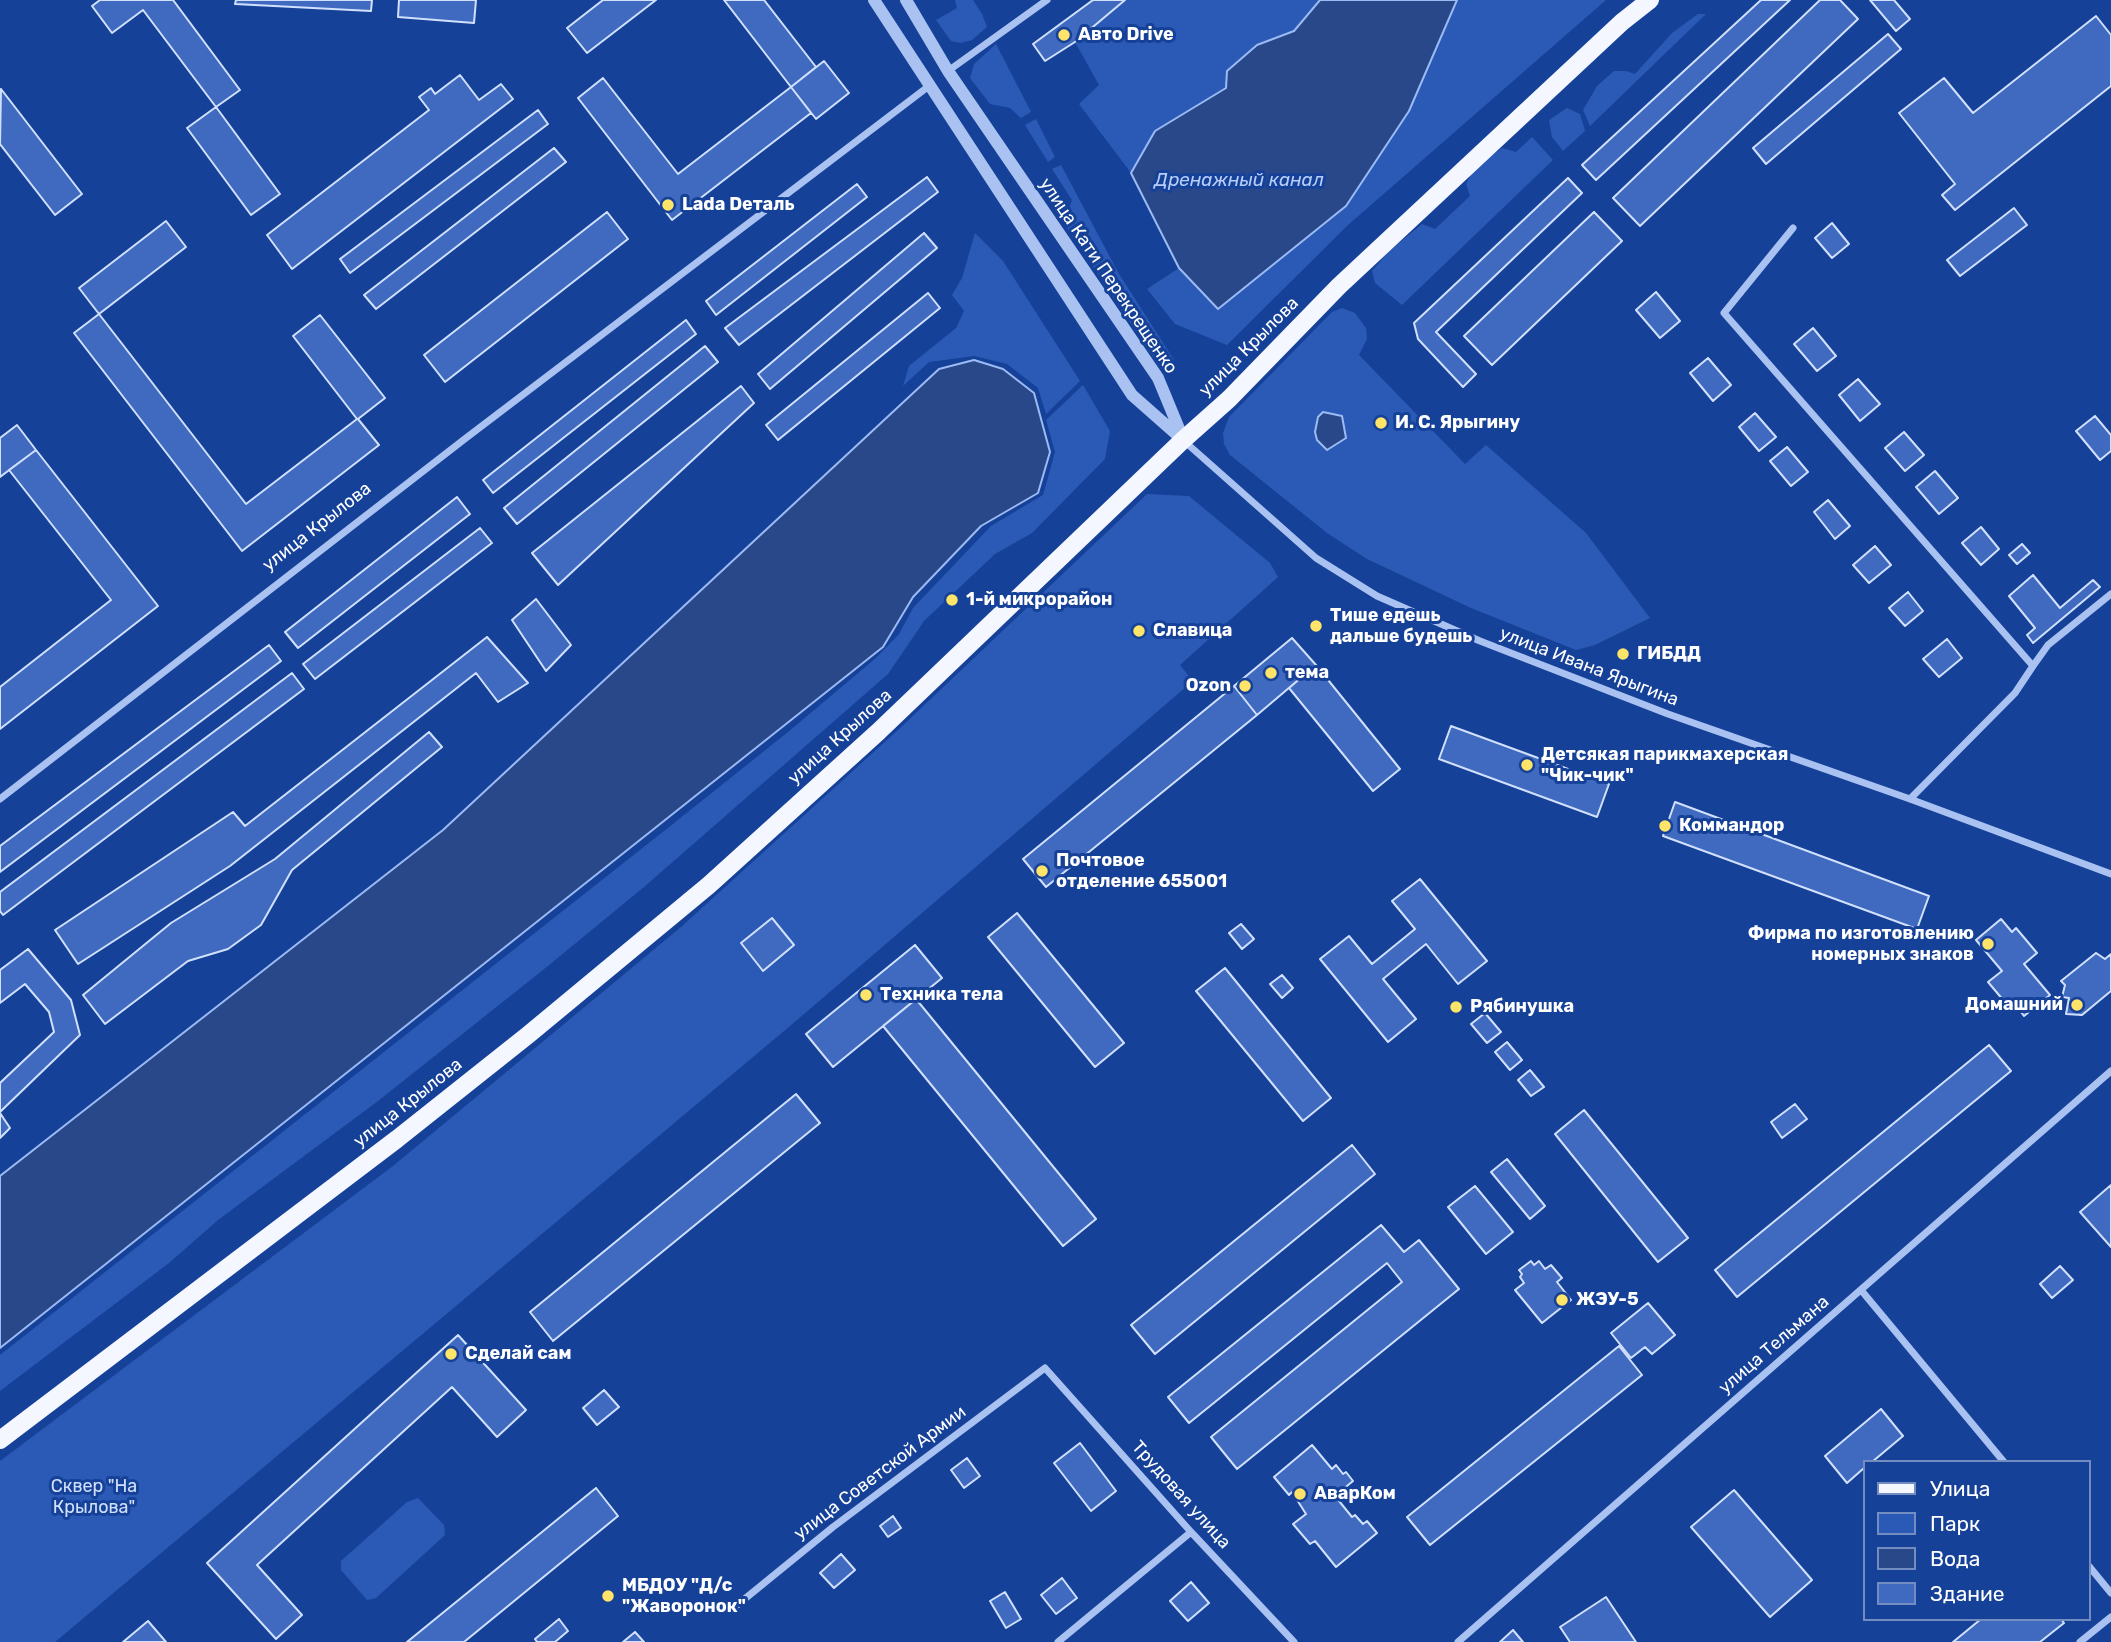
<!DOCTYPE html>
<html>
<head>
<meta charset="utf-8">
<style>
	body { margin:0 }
	#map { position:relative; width:2111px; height:1642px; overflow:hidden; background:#164198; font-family:Rubik,sans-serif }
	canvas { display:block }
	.legend { position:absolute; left:1863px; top:1460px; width:228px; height:161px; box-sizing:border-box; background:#164198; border:2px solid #738dc1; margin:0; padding:9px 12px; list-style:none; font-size:21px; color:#fff }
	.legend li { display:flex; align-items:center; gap:14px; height:35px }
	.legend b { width:35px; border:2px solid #738dc1 }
</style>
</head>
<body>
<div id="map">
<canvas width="2111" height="1642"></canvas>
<ul class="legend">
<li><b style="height:9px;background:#f4f7ff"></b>Улица</li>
<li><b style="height:19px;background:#2a5ab6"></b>Парк</li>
<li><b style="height:19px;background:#29488a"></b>Вода</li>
<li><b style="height:19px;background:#3f6abf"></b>Здание</li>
</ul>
</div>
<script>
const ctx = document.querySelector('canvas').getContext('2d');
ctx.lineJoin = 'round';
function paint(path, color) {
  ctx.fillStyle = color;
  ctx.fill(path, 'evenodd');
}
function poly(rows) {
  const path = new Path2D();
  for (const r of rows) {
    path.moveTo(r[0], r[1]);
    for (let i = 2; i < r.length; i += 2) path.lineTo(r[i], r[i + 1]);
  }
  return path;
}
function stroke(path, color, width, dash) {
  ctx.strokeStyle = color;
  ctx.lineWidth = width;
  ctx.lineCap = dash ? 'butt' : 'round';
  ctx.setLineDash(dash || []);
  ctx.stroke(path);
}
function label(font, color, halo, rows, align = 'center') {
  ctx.font = font + ' Rubik,sans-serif';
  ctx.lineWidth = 6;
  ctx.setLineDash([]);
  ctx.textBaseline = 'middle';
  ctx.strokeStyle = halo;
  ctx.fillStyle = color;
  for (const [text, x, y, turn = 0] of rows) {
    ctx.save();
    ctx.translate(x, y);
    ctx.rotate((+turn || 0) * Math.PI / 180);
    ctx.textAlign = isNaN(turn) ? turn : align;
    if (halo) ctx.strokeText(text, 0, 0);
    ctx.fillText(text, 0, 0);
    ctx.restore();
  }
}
paint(poly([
	[955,0,973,0,982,14,987,27,972,40,961,43,951,41,936,20,957,8],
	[1125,0,1320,0,1294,31,1257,45,1226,88,1155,131,1131,173,1079,104,1099,85,1075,42],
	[1457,0,1606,0,1348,225,1227,345,1175,324,1147,289,1179,268,1218,309,1409,111],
	[1698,14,1706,14,1590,126,1583,110,1597,86,1614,71,1626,71,1635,74,1672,33],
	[996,44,1031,112,1021,118,1010,108,990,104,970,78,974,64],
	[1567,108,1580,114,1585,131,1563,151,1552,137,1549,120],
	[1036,119,1055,157,1048,162,1025,125],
	[1532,137,1553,160,1402,305,1375,283,1372,271,1388,252,1422,224,1435,229,1470,196,1466,184,1471,174,1485,160,1502,148,1516,152],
	[1061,165,1119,274,1174,360,1161,369,1064,223,1072,200,1052,169],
	[975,233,1003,261,1080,381,1046,414,1038,388,1007,364,974,356,929,362,903,386,909,366,956,328,964,311,952,295,962,278],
	[1342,308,1355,313,1366,328,1367,339,1359,355,1465,464,1486,445,1586,533,1650,618,1595,645,1576,650,1471,608,1367,559,1327,533,1230,455,1224,444,1223,433,1229,417,1332,312],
	[1083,385,1110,431,1105,459,1032,533,995,554,924,621,888,674,644,887,543,970,378,1101,218,1220,169,1263,0,1391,0,1355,664,831,788,732,876,658,899,634,913,608,991,526,1043,495,1055,452,1046,420],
	[1147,494,1189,496,1270,563,1278,577,1180,665,1193,681,790,1026,55,1642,0,1642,0,1461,393,1166,681,927,898,730],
	[418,1498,444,1525,445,1535,376,1598,367,1600,341,1570,341,1561,407,1502]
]), '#2a5ab6');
const water = poly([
	[1320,0,1457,0,1409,111,1346,206,1218,309,1179,268,1131,173,1155,131,1226,88,1227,71,1257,45,1294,31,1320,0],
	[974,360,1003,369,1034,393,1050,452,1038,493,981,526,913,597,883,647,0,1348,0,1176,443,830,939,369,974,360],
	[1323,412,1342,416,1346,438,1327,450,1317,440,1315,432,1318,417,1323,412]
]);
paint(water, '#29488a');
stroke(water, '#9cbbf4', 2);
const building = poly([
	[100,0,173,0,240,90,216,107,143,10,112,33,92,6,100,0],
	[236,0,372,0,371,11,235,4,236,0],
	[399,0,476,0,474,23,398,17,399,0],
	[603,0,656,0,587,53,567,28,603,0],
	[724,0,764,0,816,67,791,87,724,0],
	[1093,0,1125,0,1075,42,1045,61,1033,44,1093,0],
	[1761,0,1790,0,1596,180,1582,165,1761,0],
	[1820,0,1840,0,1858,19,1640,226,1613,198,1820,0],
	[1870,0,1894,0,1910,19,1896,31,1870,0],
	[2096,16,2111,35,2111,86,1955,210,1942,195,1955,184,1899,113,1944,78,1973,113,2096,16],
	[1888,34,1901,49,1766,164,1753,148,1888,34],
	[824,61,849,93,816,119,791,87,824,61],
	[460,75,479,100,501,84,513,99,292,269,267,235,429,110,419,97,431,88,435,94,460,75],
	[603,78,678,174,791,87,811,113,672,220,578,98,603,78],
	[1,89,82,194,55,215,0,144,1,89],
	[216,107,280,194,251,215,187,128,216,107],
	[538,110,548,124,350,273,340,259,538,110],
	[554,148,566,162,376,309,364,295,554,148],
	[927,177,938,192,739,345,725,328,927,177],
	[1568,178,1582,193,1436,332,1476,374,1463,387,1418,339,1414,323,1568,178],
	[857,184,867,197,716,315,706,301,857,184],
	[2014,208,2027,225,1960,276,1947,260,2014,208],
	[607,212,628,239,445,382,424,355,607,212],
	[1594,212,1622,241,1492,365,1464,336,1594,212],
	[166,221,186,247,99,314,246,504,357,419,293,336,320,315,385,398,358,419,379,445,242,551,74,333,99,314,79,288,166,221],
	[1832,223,1849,244,1832,258,1815,238,1832,223],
	[924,233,937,248,770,389,758,374,924,233],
	[1656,292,1680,321,1660,338,1636,310,1656,292],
	[928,293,940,308,778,440,766,425,928,293],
	[686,320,696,334,493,493,483,480,686,320],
	[1813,328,1836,356,1817,371,1794,344,1813,328],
	[705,346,718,362,517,524,504,508,705,346],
	[1708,358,1731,385,1713,401,1690,373,1708,358],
	[1858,379,1880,404,1860,421,1839,395,1858,379],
	[741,386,754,403,558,585,532,553,741,386],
	[1755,413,1776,437,1759,451,1739,427,1755,413],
	[2095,416,2111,435,2111,451,2100,460,2076,431,2095,416],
	[17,425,36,450,0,477,0,438,17,425],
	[1904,432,1924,455,1905,471,1885,448,1904,432],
	[1787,447,1808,472,1791,486,1770,461,1787,447],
	[36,450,158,606,0,729,0,687,111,600,9,470,36,450],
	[1935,471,1958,498,1939,514,1916,487,1935,471],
	[457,497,470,514,298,648,285,632,457,497],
	[1828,500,1850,526,1835,539,1814,512,1828,500],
	[1981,527,1999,549,1981,565,1962,543,1981,527],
	[480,528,492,543,315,679,303,664,480,528],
	[2022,544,2030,553,2017,564,2009,555,2022,544],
	[1875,546,1891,565,1869,583,1853,565,1875,546],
	[2033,575,2060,608,2093,580,2100,587,2033,643,2027,635,2035,628,2009,596,2033,575],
	[1908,592,1923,611,1905,626,1889,608,1908,592],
	[536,599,571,645,546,671,512,620,536,599],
	[487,637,528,683,498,702,476,673,230,866,78,964,55,930,233,812,245,826,487,637],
	[1292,638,1316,665,1257,715,1234,686,1292,638],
	[1947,639,1962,658,1939,677,1923,659,1947,639],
	[269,645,281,661,0,872,0,846,269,645],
	[1316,665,1400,769,1373,791,1289,688,1316,665],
	[292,673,304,689,3,915,0,911,0,892,292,673],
	[1234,686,1257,715,1046,887,1023,859,1234,686],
	[1451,726,1609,784,1597,817,1439,759,1451,726],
	[429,732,442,747,292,870,261,925,228,949,188,961,105,1024,83,995,171,923,275,859,429,732],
	[1675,802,1929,896,1917,929,1663,836,1675,802],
	[1420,879,1487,961,1458,984,1426,944,1383,979,1416,1019,1388,1042,1320,959,1349,936,1372,964,1415,929,1392,901,1420,879],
	[1017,913,1124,1043,1095,1067,988,937,1017,913],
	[772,918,794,945,763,971,741,943,772,918],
	[2001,919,2012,932,2016,928,2037,953,2024,964,2050,995,2024,1016,2014,1003,2009,1007,1988,982,2002,971,1976,940,2001,919],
	[1241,924,1254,939,1242,949,1229,933,1241,924],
	[915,945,942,978,833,1067,806,1034,915,945],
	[28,949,71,1000,80,1035,0,1112,0,1083,54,1032,49,1012,25,984,0,1003,0,970,28,949],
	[2096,953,2105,959,2111,954,2111,991,2082,1015,2066,1014,2069,998,2062,997,2065,985,2061,981,2096,953],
	[1225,968,1331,1098,1303,1121,1196,991,1225,968],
	[1282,975,1293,988,1282,998,1270,984,1282,975],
	[916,999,1096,1219,1063,1246,883,1026,916,999],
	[1485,1013,1501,1032,1487,1043,1471,1024,1485,1013],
	[1507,1042,1522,1060,1510,1070,1495,1052,1507,1042],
	[1989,1045,2011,1071,1737,1297,1715,1270,1989,1045],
	[1530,1070,1544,1087,1531,1096,1518,1080,1530,1070],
	[796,1094,820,1123,553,1341,530,1312,796,1094],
	[1795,1104,1807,1119,1782,1138,1771,1122,1795,1104],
	[1584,1110,1688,1238,1658,1262,1555,1134,1584,1110],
	[0,1113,10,1128,0,1138,0,1113],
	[1352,1145,1375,1174,1155,1354,1131,1325,1352,1145],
	[1507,1159,1545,1206,1530,1219,1491,1172,1507,1159],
	[2111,1185,2111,1247,2080,1212,2111,1185],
	[1475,1186,1513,1232,1486,1254,1448,1207,1475,1186],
	[1381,1225,1404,1252,1419,1240,1459,1289,1237,1469,1211,1437,1402,1282,1387,1263,1189,1423,1168,1397,1381,1225],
	[1531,1261,1534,1265,1539,1261,1545,1269,1551,1265,1562,1278,1557,1282,1571,1300,1542,1323,1515,1290,1524,1283,1520,1277,1522,1274,1519,1270,1531,1261],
	[2060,1266,2073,1280,2052,1298,2040,1284,2060,1266],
	[1648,1303,1675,1335,1652,1354,1645,1347,1631,1358,1611,1333,1648,1303],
	[458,1335,526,1410,497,1437,452,1387,257,1565,302,1615,276,1639,207,1563,458,1335],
	[1619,1346,1642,1375,1430,1545,1407,1517,1619,1346],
	[604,1390,619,1407,597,1425,583,1408,604,1390],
	[1881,1409,1903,1436,1872,1462,1864,1462,1864,1468,1847,1483,1825,1456,1881,1409],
	[1080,1443,1116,1491,1091,1511,1054,1463,1080,1443],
	[1312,1445,1332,1469,1336,1465,1343,1474,1346,1472,1353,1481,1335,1496,1352,1517,1355,1515,1363,1524,1367,1521,1377,1533,1336,1567,1315,1541,1310,1544,1293,1524,1306,1514,1292,1492,1289,1495,1274,1477,1312,1445],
	[967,1458,980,1476,964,1488,951,1470,967,1458],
	[596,1488,618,1516,464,1642,407,1642,596,1488],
	[1734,1490,1812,1580,1770,1617,1691,1527,1734,1490],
	[893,1516,901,1528,888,1537,880,1526,893,1516],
	[841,1554,855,1570,834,1588,820,1573,841,1554],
	[1062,1578,1077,1598,1056,1614,1041,1595,1062,1578],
	[1191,1582,1209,1603,1188,1621,1170,1601,1191,1582],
	[1005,1592,1021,1619,1006,1628,990,1601,1005,1592],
	[1606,1597,1636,1642,1570,1642,1560,1627,1606,1597],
	[559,1619,568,1631,555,1642,537,1642,535,1639,559,1619],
	[1981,1619,2061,1619,2064,1623,2040,1642,1953,1642,1981,1619],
	[148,1621,166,1642,123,1642,148,1621],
	[1513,1630,1523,1642,1500,1642,1513,1630],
	[635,1632,644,1642,623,1642,635,1632]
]);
paint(building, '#3f6abf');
stroke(building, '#d1e0fc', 2);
stroke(poly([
	[948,71,1047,0],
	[1793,228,1724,313,2033,666,2015,693,1910,799],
	[1184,441,1316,558,1377,596,1480,641,1668,714,1910,799,2111,874],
	[2033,666,2048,645,2111,594],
	[0,799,466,438,929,86],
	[1861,1290,2004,1462],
	[2088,1565,2111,1593],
	[736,1606,833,1527,1045,1368,1191,1532,1294,1642],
	[1058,1642,1191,1532],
	[1458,1642,2111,1071],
	[2080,1642,2111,1617]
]), '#aac2f2', 7);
stroke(poly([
	[874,0,1132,395,1183,440],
	[906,0,948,71,1158,378,1182,436]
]), '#aac2f2', 12);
stroke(poly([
	[0,1440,397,1139,528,1035,709,885,878,732,1183,440,1229,399,1339,286,1622,22,1650,0]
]), '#f4f7ff', 18);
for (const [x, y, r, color] of [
	[1064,35,7,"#ffe46a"],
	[668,205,7,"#ffe46a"],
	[1381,423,7,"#ffe46a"],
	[952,600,7,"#ffe46a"],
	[1316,626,7,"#ffe46a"],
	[1139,631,7,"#ffe46a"],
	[1623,654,7,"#ffe46a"],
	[1271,673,7,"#ffe46a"],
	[1245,686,7,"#ffe46a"],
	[1527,765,7,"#ffe46a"],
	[1665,826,7,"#ffe46a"],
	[1042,871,7,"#ffe46a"],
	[1988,944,7,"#ffe46a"],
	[866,995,7,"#ffe46a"],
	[2077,1005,7,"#ffe46a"],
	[1456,1007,7,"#ffe46a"],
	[1562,1300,7,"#ffe46a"],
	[451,1354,7,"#ffe46a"],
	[1300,1494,7,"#ffe46a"],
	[608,1596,7,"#ffe46a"]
]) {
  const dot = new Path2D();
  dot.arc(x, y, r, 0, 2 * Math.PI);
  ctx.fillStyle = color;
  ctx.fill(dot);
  stroke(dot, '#164198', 2.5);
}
label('bold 18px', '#fff', '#164198', [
	["Авто Drive",1078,35],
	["Lada Dеталь",682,205],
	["И. С. Ярыгину",1395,423],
	["1-й микрорайон",966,600],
	["Тише едешь",1330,616],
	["дальше будешь",1330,637],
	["Славица",1153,631],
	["ГИБДД",1637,654],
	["тема",1285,673],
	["Ozon",1231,686,"right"],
	["Детсякая парикмахерская",1541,755],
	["\"Чик-чик\"",1541,776],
	["Коммандор",1679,826],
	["Почтовое",1056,861],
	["отделение 655001",1056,882],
	["Фирма по изготовлению",1974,934,"right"],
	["номерных знаков",1974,955,"right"],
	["Техника тела",880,995],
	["Домашний",2063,1005,"right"],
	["Рябинушка",1470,1007],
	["ЖЭУ-5",1576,1300],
	["Сделай сам",465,1354],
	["АварКом",1314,1494],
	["МБДОУ \"Д/с",622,1586],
	["\"Жаворонок\"",622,1607]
], 'left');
label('18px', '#fff', '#164198', [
	["улица Кати Перекрещенко",1108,276,56],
	["улица Крылова",1249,347,-45],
	["улица Крылова",317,527,-38],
	["улица Ивана Ярыгина",1589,667,21],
	["улица Крылова",840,737,-42],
	["улица Крылова",408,1103,-38],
	["улица Тельмана",1774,1345,-41],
	["улица Советской Армии",880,1473,-37],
	["Трудовая улица",1181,1495,48]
]);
label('18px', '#d1e0fc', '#164198', [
	["Сквер \"На",94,1487],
	["Крылова\"",94,1508]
]);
label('italic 19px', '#b6cdf8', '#164198', [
	["Дренажный канал",1239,181]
]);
</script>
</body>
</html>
